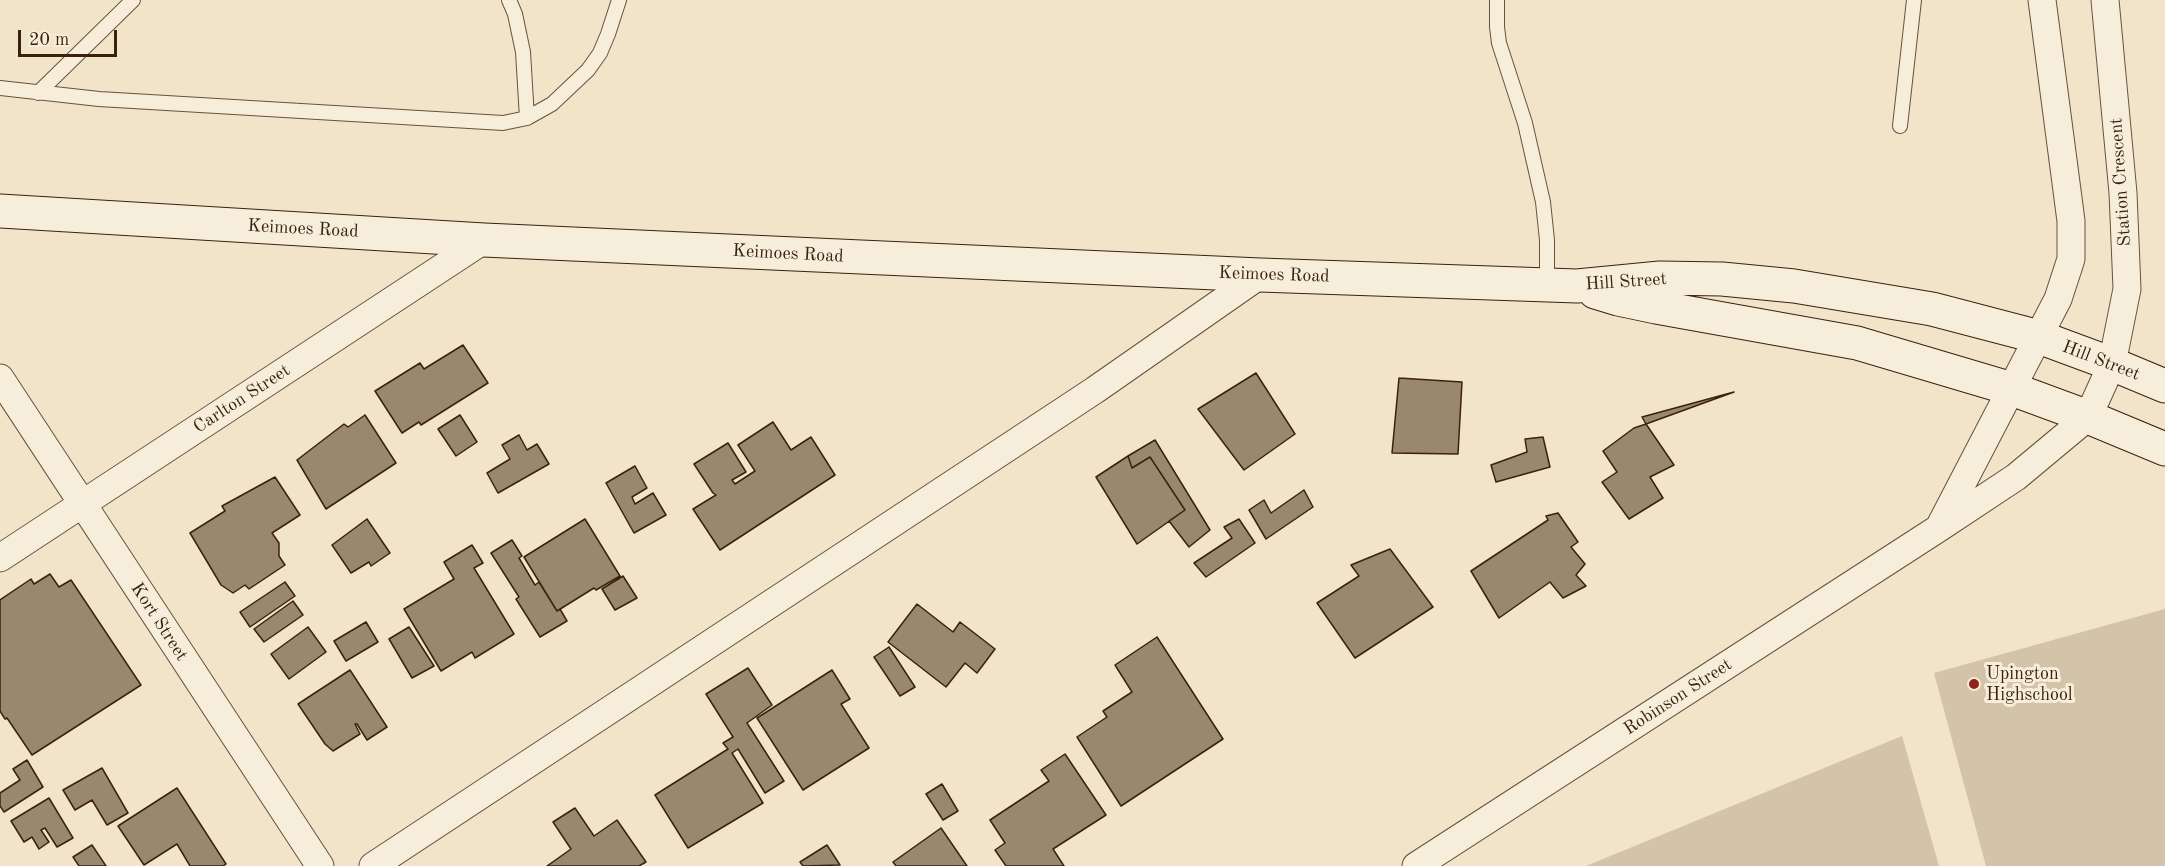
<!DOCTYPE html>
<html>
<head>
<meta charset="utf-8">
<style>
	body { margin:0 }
	#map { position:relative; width:2165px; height:866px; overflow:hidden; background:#f2e4c8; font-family:"Old Standard TT",serif }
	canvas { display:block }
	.scale { position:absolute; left:18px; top:30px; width:99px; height:27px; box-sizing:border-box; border:3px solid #39220d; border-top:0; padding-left:8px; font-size:18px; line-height:21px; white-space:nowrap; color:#39220d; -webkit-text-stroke:4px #f7eddb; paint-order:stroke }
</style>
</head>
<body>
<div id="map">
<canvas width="2165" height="866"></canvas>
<div class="scale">20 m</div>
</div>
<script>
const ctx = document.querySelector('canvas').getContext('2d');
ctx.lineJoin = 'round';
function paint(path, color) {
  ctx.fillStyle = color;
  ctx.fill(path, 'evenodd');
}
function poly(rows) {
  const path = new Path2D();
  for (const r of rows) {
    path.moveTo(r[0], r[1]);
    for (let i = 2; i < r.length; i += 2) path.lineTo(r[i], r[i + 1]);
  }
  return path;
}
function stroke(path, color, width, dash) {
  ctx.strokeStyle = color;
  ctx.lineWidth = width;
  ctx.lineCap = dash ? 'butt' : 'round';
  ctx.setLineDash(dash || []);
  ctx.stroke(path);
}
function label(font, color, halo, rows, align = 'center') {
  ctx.font = font + ' "Old Standard TT",serif';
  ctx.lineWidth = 6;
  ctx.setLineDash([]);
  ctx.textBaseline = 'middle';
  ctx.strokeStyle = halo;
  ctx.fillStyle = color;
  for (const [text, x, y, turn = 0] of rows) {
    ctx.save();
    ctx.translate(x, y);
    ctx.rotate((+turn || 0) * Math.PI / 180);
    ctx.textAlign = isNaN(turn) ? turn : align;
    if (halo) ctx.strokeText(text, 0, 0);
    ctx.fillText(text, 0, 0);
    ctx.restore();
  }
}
paint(poly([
	[2165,609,2165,866,1986,866,1934,673],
	[1902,736,1939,866,1586,866]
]), '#d3c3a8');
const building = poly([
	[463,345,488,383,421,425,419,422,402,433,375,391,420,363,424,369,463,345],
	[1256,373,1295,434,1244,470,1198,409,1256,373],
	[1399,378,1462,382,1458,454,1392,453,1399,378],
	[1734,392,1646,424,1642,417,1734,392],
	[365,415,396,463,326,509,297,460,344,424,348,427,365,415],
	[460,415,477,442,456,456,438,429,460,415],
	[773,422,791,450,811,437,835,475,720,550,693,509,716,495,713,493,694,464,728,443,746,472,732,480,735,484,755,471,738,445,773,422],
	[1646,424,1674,465,1650,477,1663,498,1629,519,1602,482,1617,472,1603,451,1634,428,1646,424],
	[519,435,527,450,537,444,549,464,498,493,487,473,510,459,502,445,519,435],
	[1543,437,1550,467,1496,482,1491,465,1527,452,1525,439,1543,437],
	[1155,440,1210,530,1189,547,1169,521,1185,510,1150,457,1132,468,1128,456,1155,440],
	[1128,456,1132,468,1150,457,1185,510,1137,544,1096,477,1128,456],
	[635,466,647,488,632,497,635,504,653,493,666,515,634,533,606,483,635,466],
	[275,477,300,515,272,533,279,543,279,556,285,565,249,589,245,585,233,593,221,585,190,533,225,511,222,506,275,477],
	[1304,490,1313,507,1266,539,1249,510,1264,500,1271,513,1304,490],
	[1558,513,1578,542,1571,547,1585,564,1576,575,1586,586,1563,598,1550,582,1499,618,1471,571,1548,520,1546,516,1558,513],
	[367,519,390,553,371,566,369,562,351,573,332,545,367,519],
	[585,519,620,576,596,590,594,588,557,611,524,557,585,519],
	[1239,519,1255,543,1206,577,1194,563,1232,538,1224,527,1239,519],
	[512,540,522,556,519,558,535,585,539,582,557,611,560,609,567,621,540,637,516,599,519,597,491,553,512,540],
	[472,545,483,563,474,568,514,634,475,658,472,652,441,671,404,609,454,579,444,562,472,545],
	[1390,549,1433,607,1355,658,1317,603,1359,576,1351,565,1390,549],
	[50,574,59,587,71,580,141,685,32,755,7,718,5,719,0,711,0,600,31,579,34,584,50,574],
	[623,576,637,598,615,610,602,589,623,576],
	[285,582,295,596,250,627,240,612,285,582],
	[293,601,303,615,264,642,254,629,293,601],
	[917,604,953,632,960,622,995,649,977,673,965,663,946,687,888,642,917,604],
	[366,622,378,642,346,661,334,641,366,622],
	[308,627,326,652,289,679,271,654,308,627],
	[409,627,434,666,412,678,389,639,409,627],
	[1157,637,1223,739,1121,806,1077,737,1107,717,1103,711,1132,692,1115,665,1157,637],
	[889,647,915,687,900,696,874,657,889,647],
	[748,668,772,705,747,723,784,781,765,793,738,749,732,753,763,803,688,848,655,795,728,749,723,743,733,737,706,694,748,668],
	[350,670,387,727,367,740,357,724,355,724,360,734,333,751,325,744,298,704,350,670],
	[832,670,850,699,841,704,869,748,803,790,757,718,832,670],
	[1065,754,1106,815,1053,849,1064,866,1006,866,995,850,1005,843,990,820,1049,781,1041,770,1065,754],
	[27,760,43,787,4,812,0,806,0,793,20,780,13,769,27,760],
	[102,768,128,813,107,825,92,800,75,810,63,790,102,768],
	[942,784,958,811,943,820,926,794,942,784],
	[177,788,226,864,223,866,190,866,177,844,144,865,118,826,177,788],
	[49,798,73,838,57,847,45,828,41,830,49,842,39,849,32,837,24,842,11,821,49,798],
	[575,808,594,836,617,820,646,862,639,866,547,866,571,849,553,822,575,808],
	[941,828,967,866,896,866,893,862,941,828],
	[92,845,106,866,79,866,73,857,92,845],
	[827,845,840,865,803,866,800,862,827,845]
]);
paint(building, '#99876e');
stroke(building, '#39220d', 1.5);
const lane = poly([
	[509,0,515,14,523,52,527,118],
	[1497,0,1497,27,1499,43,1525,123,1543,202,1547,240,1547,285],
	[0,88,99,99,503,123,527,118,552,104,588,70,600,53,608,34,619,0],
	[38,93,133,0],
	[1900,126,1914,0]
]);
const street = poly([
	[0,378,320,866],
	[1941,524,2058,299,2071,259,2071,221,2042,0],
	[0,558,484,240],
	[373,866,1095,390,1260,275],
	[1416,866,1939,528,2016,477,2088,417,2112,364,2127,289,2123,193,2105,0]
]);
const secondary = poly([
	[0,211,484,240,1260,275,1577,286,1660,278,1722,279,1794,286,1932,309,2039,337,2112,364,2165,386],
	[1595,292,1618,299,1656,307,1857,343,2012,389,2088,417,2165,449]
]);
stroke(lane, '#67523c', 16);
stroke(street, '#67523c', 29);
stroke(secondary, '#39220d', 35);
stroke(lane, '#f7eddb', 14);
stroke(street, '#f7eddb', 27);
stroke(secondary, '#f7eddb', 33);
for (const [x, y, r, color] of [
	[1974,684,6,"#8f2418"]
]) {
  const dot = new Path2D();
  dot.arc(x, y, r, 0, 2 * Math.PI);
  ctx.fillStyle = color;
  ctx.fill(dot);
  stroke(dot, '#f7eddb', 2);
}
label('18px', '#39220d', '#f7eddb', [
	["Station Crescent",2121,182,-94],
	["Keimoes Road",303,229,3],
	["Keimoes Road",788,254,3],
	["Keimoes Road",1274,275,2],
	["Hill Street",1626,282,-4],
	["Hill Street",2101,361,21],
	["Carlton Street",242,399,-33],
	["Kort Street",159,622,57],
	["Robinson Street",1678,697,-33]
]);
label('18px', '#39220d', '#f7eddb', [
	["Upington",1986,674],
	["Highschool",1986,695]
], 'left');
</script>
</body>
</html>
